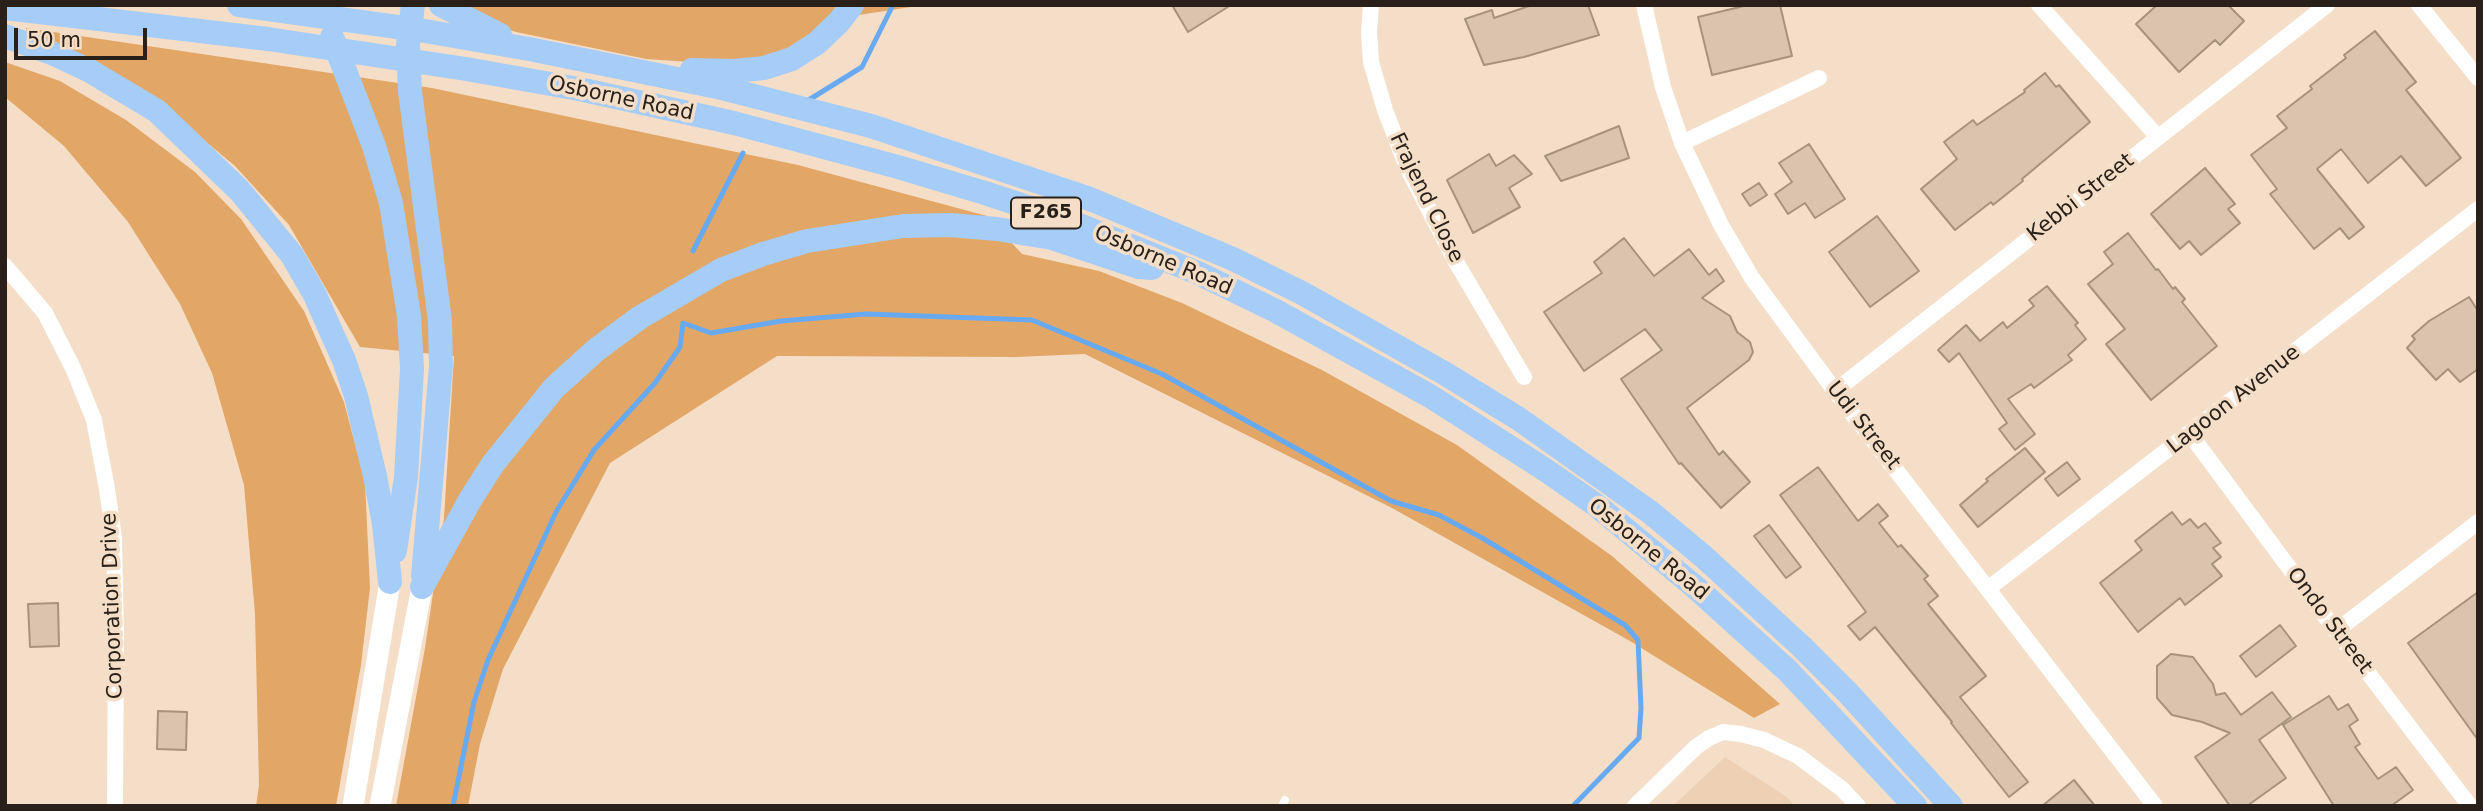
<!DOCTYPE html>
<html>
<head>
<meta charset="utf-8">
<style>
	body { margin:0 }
	#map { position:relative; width:2483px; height:811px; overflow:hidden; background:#f5dec8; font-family:"DejaVu Sans",sans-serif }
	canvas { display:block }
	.frame { position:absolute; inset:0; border:7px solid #292119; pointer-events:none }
	.scale { position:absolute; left:14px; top:28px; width:133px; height:32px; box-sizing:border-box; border:4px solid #292119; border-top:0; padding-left:9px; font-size:21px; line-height:24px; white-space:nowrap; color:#292119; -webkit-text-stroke:5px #f5dec8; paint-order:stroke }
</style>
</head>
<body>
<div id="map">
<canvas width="2483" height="811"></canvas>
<div class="frame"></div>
<div class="scale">50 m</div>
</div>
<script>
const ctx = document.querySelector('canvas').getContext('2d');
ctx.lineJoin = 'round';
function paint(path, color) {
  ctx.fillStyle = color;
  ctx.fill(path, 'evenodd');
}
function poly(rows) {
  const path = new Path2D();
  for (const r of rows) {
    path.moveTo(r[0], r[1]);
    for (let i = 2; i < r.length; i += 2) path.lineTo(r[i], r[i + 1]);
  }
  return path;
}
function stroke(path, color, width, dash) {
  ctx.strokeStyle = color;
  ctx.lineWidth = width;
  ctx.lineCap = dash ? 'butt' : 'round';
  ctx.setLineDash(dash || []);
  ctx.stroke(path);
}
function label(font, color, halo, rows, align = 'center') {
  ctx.font = font + ' "DejaVu Sans",sans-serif';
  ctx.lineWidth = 7;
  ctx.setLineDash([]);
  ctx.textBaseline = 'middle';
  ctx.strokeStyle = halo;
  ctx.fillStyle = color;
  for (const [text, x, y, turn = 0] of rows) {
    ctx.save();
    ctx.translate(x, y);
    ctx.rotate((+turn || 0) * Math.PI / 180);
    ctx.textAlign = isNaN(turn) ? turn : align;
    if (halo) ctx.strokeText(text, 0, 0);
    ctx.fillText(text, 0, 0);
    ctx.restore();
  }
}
paint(poly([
	[1725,757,1787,797,1795,806,1673,806]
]), '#eed1b5');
paint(poly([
	[432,5,924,5,826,20,787,53,736,65,646,59,516,32],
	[26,28,432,88,798,165,987,216,1022,254,1099,271,1182,303,1322,370,1457,445,1612,556,1780,704,1754,718,1630,641,1392,508,1085,354,1016,357,777,356,610,463,503,669,480,744,468,806,396,806,425,648,444,518,454,356,360,347,289,225,235,166,163,106,27,36],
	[5,62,60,81,126,120,195,172,241,219,304,311,344,402,365,482,370,588,361,665,336,806,256,806,259,785,255,614,244,485,212,373,180,304,128,222,64,146,5,97]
]), '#e2a767');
stroke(poly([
	[807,101,862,67,893,5],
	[693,251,743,153],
	[453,806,474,702,488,660,556,512,594,450,655,383,680,347,683,323,711,333,781,321,866,314,1032,320,1162,374,1391,501,1439,515,1484,539,1625,625,1638,640,1641,708,1639,738,1573,806]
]), '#68aaf2', 5);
const building = poly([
	[1172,5,1231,5,1188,32,1172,5],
	[1532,5,1588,5,1599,35,1524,57,1484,65,1465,19,1492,10,1494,18,1532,5],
	[1748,5,1780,5,1792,56,1712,75,1698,17,1748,5],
	[2157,5,2228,5,2244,21,2220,45,2215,40,2179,72,2136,24,2157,5],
	[2375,31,2416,82,2406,90,2461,158,2426,186,2401,156,2368,183,2341,149,2317,169,2364,227,2349,239,2340,228,2314,249,2270,194,2277,189,2251,155,2287,128,2277,116,2312,89,2310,86,2346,58,2344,55,2375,31],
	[2045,73,2056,87,2059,85,2090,122,2022,179,2023,181,1993,205,1991,202,1955,230,1921,189,1957,159,1944,142,1973,120,1977,125,2025,92,2024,90,2045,73],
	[1619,126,1629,158,1561,181,1545,156,1619,126],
	[1809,144,1845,199,1815,218,1805,203,1788,214,1775,194,1792,182,1779,163,1809,144],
	[1489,154,1496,166,1514,155,1532,174,1509,188,1520,207,1473,233,1447,180,1489,154],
	[2205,168,2235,204,2228,209,2240,223,2201,255,2189,241,2180,249,2151,214,2205,168],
	[1759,183,1767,195,1750,206,1742,194,1759,183],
	[1877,216,1919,271,1870,307,1829,252,1877,216],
	[2128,233,2156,270,2158,269,2173,289,2175,287,2185,299,2182,302,2217,346,2151,400,2106,344,2125,329,2088,284,2113,264,2104,252,2128,233],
	[1624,238,1654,276,1689,249,1709,275,1716,269,1724,281,1702,298,1730,316,1737,332,1750,342,1753,352,1749,360,1687,408,1719,455,1723,451,1750,482,1721,508,1681,463,1679,464,1621,379,1662,350,1645,329,1584,371,1544,312,1602,273,1594,262,1624,238],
	[2047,286,2078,323,2075,325,2086,339,2068,355,2072,360,2034,388,2031,384,2008,399,2035,434,2015,450,1999,429,2007,423,1959,353,1949,362,1938,350,1966,325,1980,341,2003,322,2007,328,2034,306,2029,300,2047,286],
	[2469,297,2478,311,2478,369,2460,382,2448,369,2436,380,2407,348,2415,339,2412,336,2429,321,2469,297],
	[2025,448,2045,472,1978,527,1960,505,1988,481,1986,479,2025,448],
	[2067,462,2080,479,2058,496,2045,479,2067,462],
	[1818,467,1858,521,1878,504,1888,516,1879,523,1898,547,1901,545,1928,576,1924,579,1938,596,1928,604,1986,676,1960,697,2028,782,2009,797,1951,723,1952,722,1875,627,1860,640,1848,626,1866,612,1780,495,1818,467],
	[2172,512,2182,525,2190,519,2198,528,2205,523,2221,543,2213,548,2221,557,2212,564,2222,576,2185,605,2180,598,2138,632,2100,583,2142,550,2135,541,2172,512],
	[1769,525,1801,567,1786,578,1754,536,1769,525],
	[2478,592,2478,740,2408,643,2478,592],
	[58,603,59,646,30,647,28,604,58,603],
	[2280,625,2296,646,2256,677,2240,656,2280,625],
	[2171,654,2193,657,2213,684,2216,695,2225,693,2241,715,2272,692,2291,717,2259,740,2286,778,2247,806,2230,806,2195,757,2230,733,2202,722,2172,715,2157,698,2157,666,2171,654],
	[2329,696,2338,710,2348,704,2358,720,2349,726,2360,744,2355,747,2378,779,2396,767,2413,790,2391,806,2334,806,2283,725,2329,696],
	[158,711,187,712,186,750,157,749,158,711],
	[2074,780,2095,806,2042,806,2074,780]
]);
paint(building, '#dac4ad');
stroke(building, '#a7927d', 2);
stroke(poly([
	[1282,806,1285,800]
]), '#fff', 8);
stroke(poly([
	[1371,5,1369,32,1371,62,1385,110,1406,165,1456,262,1524,377],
	[1644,5,1663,87,1682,143,1721,225,1752,278,1835,391,2155,806],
	[2039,5,2158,137],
	[2419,5,2478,78],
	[1682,143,1819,78],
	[5,266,45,313,73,368,94,420,107,489,114,538,116,636,115,806],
	[1835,391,2327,5],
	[2190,434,2336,631,2470,806],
	[1989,588,2478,209],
	[2336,631,2478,522],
	[1635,806,1696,747,1709,738,1723,732,1741,734,1764,740,1798,756,1842,789,1858,806]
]), '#fff', 16);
stroke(poly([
	[353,806,390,582],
	[380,806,422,587]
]), '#fff', 21);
stroke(poly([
	[239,5,419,30,529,49,722,88,871,126,1090,199,1233,259,1302,293,1444,373,1519,419,1650,512,1704,557,1802,647,1848,693,1951,806],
	[413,5,408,45,410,91,440,321,441,366,423,576],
	[441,5,500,35],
	[5,8,268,39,466,69,579,89,734,123,898,167,985,193,1067,220,1198,273,1274,310,1430,396,1544,469,1596,505,1694,586,1788,671,1915,806],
	[5,36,54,54,90,71,157,111,240,191,292,255,315,295,329,327,344,360,356,396,375,476,384,524,390,582],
	[332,37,374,146,391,203,409,316,412,369,406,477,395,551],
	[692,70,734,71,764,68,792,59,817,43,839,22,852,5],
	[422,587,470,500,493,464,554,388,596,350,639,318,721,270,763,254,807,241,903,226,950,225,997,229,1052,238,1139,267,1152,268]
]), '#a6cdf8', 24);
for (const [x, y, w] of [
	[1046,213,70]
]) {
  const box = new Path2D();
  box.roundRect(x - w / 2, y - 15.5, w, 31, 5);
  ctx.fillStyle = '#f5dec8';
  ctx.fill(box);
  stroke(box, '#292119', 2);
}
label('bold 19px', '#292119', null, [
	["F265",1046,213]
]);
label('21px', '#292119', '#f5dec8', [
	["Osborne Road",621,99,12],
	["Frajend Close",1426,198,64],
	["Kebbi Street",2081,198,-38],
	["Osborne Road",1163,261,23],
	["Lagoon Avenue",2234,400,-38],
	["Udi Street",1863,426,52],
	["Osborne Road",1648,550,39],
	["Corporation Drive",113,606,-92],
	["Ondo Street",2329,621,53]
]);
</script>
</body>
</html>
